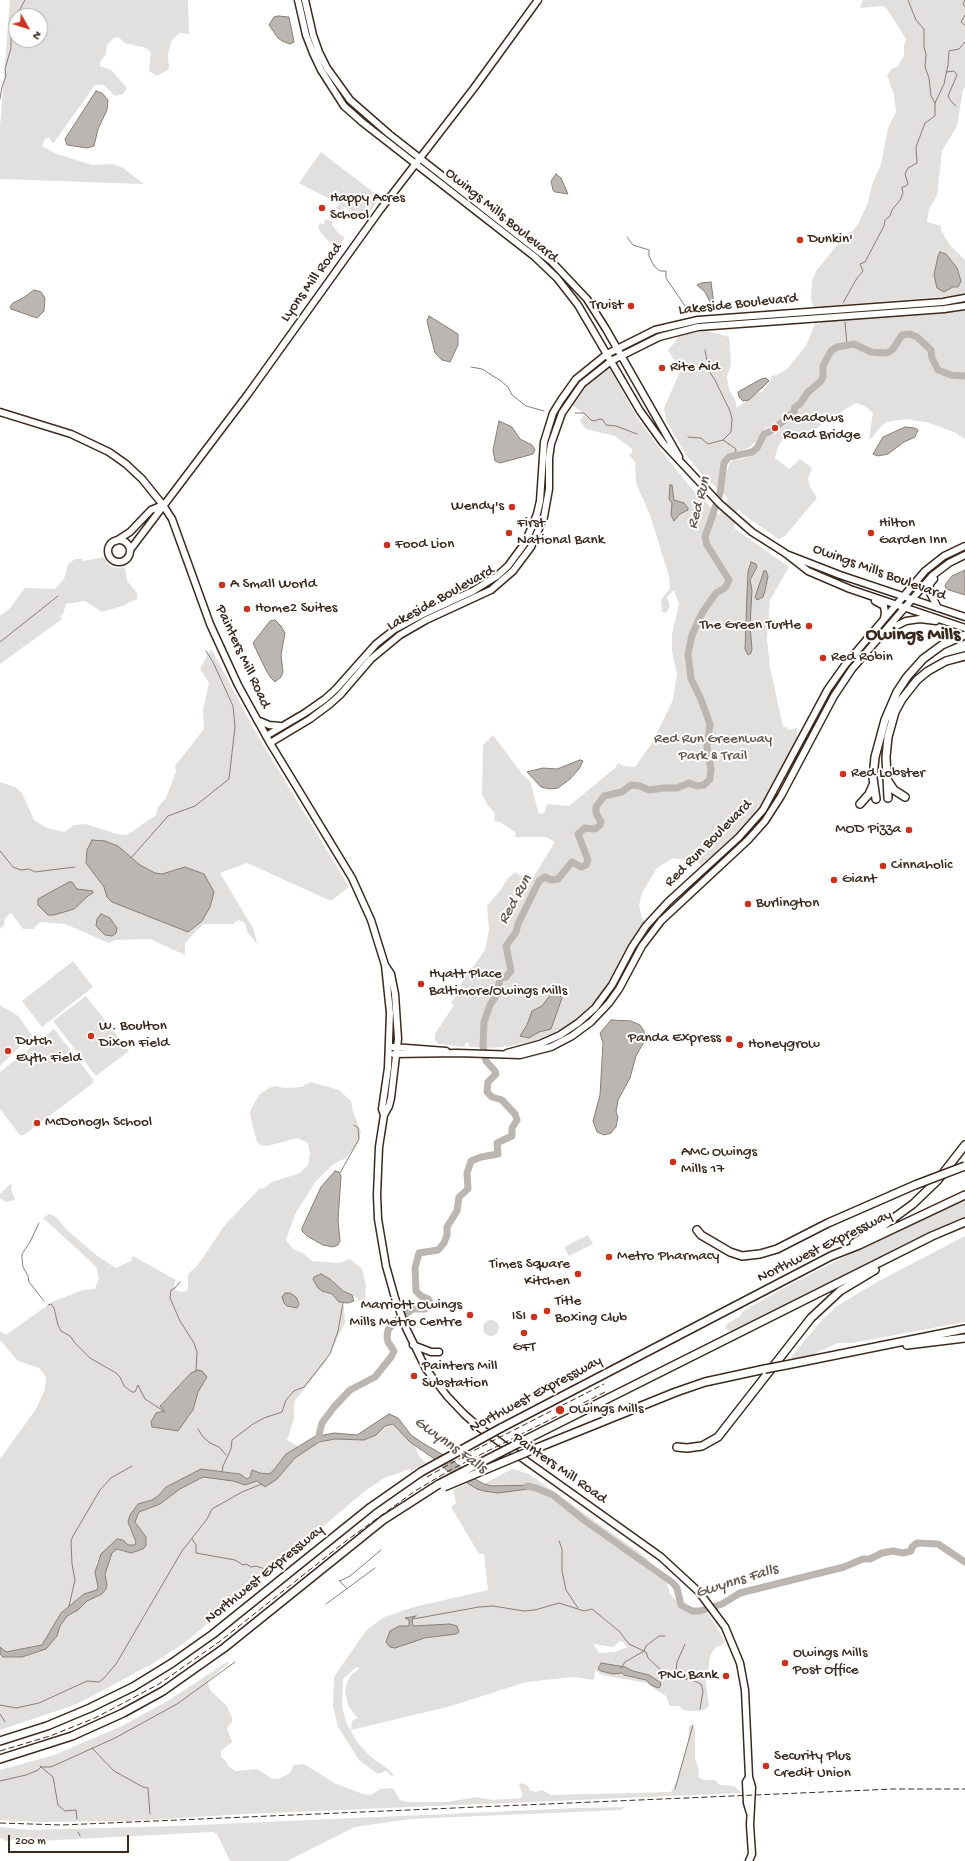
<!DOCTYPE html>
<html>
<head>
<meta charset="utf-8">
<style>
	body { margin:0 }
	#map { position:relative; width:965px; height:1861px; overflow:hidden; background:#fff; font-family:"Gochi Hand",sans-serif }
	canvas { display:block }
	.north { position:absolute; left:8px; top:8px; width:40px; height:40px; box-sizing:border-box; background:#fff; border:1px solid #b1aaa5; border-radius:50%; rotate:129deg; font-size:11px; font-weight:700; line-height:16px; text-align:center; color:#3b2a1e }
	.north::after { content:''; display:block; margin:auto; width:14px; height:18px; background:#c8321e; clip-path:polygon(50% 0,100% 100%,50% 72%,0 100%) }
	.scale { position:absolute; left:8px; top:1835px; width:121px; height:18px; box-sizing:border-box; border:2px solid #3b2a1e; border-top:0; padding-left:5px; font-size:12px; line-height:14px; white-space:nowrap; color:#3b2a1e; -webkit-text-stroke:3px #fff; paint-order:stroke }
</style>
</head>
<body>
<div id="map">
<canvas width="965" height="1861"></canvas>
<div class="north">N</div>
<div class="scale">200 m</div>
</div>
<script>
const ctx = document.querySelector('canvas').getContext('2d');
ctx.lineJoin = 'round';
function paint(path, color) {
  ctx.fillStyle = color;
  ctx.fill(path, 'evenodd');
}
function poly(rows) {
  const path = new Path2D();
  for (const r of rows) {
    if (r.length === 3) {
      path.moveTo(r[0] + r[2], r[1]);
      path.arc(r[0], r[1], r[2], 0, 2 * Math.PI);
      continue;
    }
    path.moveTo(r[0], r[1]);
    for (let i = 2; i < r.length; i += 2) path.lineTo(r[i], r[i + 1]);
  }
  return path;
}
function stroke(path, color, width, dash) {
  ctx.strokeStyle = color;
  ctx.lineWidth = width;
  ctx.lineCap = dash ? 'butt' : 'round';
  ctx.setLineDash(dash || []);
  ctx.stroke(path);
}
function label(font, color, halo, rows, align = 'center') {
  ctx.font = font + ' "Gochi Hand",sans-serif';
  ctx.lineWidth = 4;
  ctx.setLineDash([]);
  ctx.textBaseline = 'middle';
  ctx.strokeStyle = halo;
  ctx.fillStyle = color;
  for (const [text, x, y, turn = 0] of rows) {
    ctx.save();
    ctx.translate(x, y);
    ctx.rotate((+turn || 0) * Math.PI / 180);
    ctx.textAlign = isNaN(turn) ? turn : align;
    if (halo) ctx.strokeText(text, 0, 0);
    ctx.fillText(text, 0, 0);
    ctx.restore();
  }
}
paint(poly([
	[10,0,188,0,189,34,179,33,171,42,168,55,169,69,157,76,149,71,151,52,146,48,125,43,118,37,114,38,107,45,106,54,100,62,100,66,111,70,127,88,123,94,115,96,104,85,95,85,53,144,49,137,44,140,42,146,57,154,92,165,114,164,123,168,144,184,0,179,0,126],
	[16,16,40,16,40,40,16,40],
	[863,0,965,0,965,87,963,90,957,126,942,151,937,196,929,209,927,222,941,226,941,231,950,245,965,260,965,295,813,307,811,298,812,281,816,271,846,234,853,231,858,224,868,203,872,185,881,164,888,128,896,112,894,95,887,75,892,69,898,66,904,56,904,45,906,39,887,9,883,6,860,8],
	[321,152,378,196,379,199,365,218,343,206,344,211,340,217,334,214,335,209,338,205,341,205,299,183],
	[326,219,332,221,332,225,339,234,345,237,337,250,320,232,318,226,320,223,323,225],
	[965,309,965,439,954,432,926,422,917,421,907,419,886,422,881,426,872,438,869,439,873,413,865,406,856,403,827,420,816,429,812,437,800,437,789,432,778,446,775,458,789,469,800,459,812,468,808,479,810,487,817,498,785,536,779,539,748,518,738,509,734,528,789,567,770,600,767,639,770,667,783,727,787,727,788,730,797,728,797,738,790,753,768,796,753,818,702,865,697,862,673,858,657,868,642,893,639,905,642,918,645,921,604,990,590,1007,564,1029,556,1030,556,1032,537,1040,506,1047,506,1045,503,1047,488,1048,469,1047,469,1043,465,1043,465,1047,438,1044,435,1040,435,1034,454,1005,451,1003,462,987,460,985,485,950,489,929,487,906,500,891,508,878,515,872,531,881,555,842,546,837,514,837,516,834,515,832,500,822,494,821,495,813,488,806,482,794,483,745,493,735,522,774,530,781,539,814,544,813,547,804,569,806,615,768,618,763,624,766,635,767,652,743,673,700,677,674,672,652,672,634,679,604,674,591,673,591,667,597,670,606,666,613,662,612,661,600,670,588,669,576,650,515,636,483,635,462,629,455,632,453,632,449,615,436,586,429,580,421,584,414,570,403,577,393,603,367,610,369,636,416,666,457,693,490,719,515,728,499,722,491,729,464,733,460,743,459,755,453,765,438,768,435,776,434,793,417,788,414,776,424,764,429,757,441,750,447,727,456,721,464,717,488,704,477,686,455,666,420,664,408,680,372,679,368,668,350,675,342,679,334,707,331,729,337,731,364,727,377,729,389,735,400,737,408,757,393,763,391,772,378,771,376,777,375,787,369,806,346,815,323,820,324,822,320],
	[104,557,107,563,112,567,119,568,125,567,127,581,137,593,137,599,122,606,102,612,85,601,66,604,63,614,60,616,62,619,0,664,0,616,10,608,25,588,55,589,64,579,68,564,75,559,82,559,83,561],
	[210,650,212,650,255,731,349,887,331,901,247,863,220,873,254,930,257,944,248,933,245,923,238,920,233,924,203,924,185,943,185,955,150,939,115,940,109,943,65,924,40,922,33,929,23,929,11,913,5,918,4,925,0,929,0,782,15,787,22,793,34,820,47,828,64,832,74,825,86,824,117,834,127,835,156,815,158,807,166,798,176,772,175,766,204,729,203,710,209,683,200,669],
	[73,961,93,987,42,1027,22,1001],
	[86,996,129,1051,96,1076,53,1021],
	[0,1005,18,1016,32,1035,0,1066],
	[54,1029,93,1079,93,1083,24,1135,20,1135,0,1109,0,1072],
	[311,1082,339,1090,351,1101,353,1112,361,1132,358,1143,346,1158,332,1165,316,1181,295,1214,286,1240,293,1249,304,1254,312,1261,339,1263,350,1259,362,1269,366,1285,365,1302,363,1306,356,1297,343,1291,325,1276,321,1274,314,1277,315,1284,325,1292,332,1294,344,1306,345,1323,325,1363,294,1402,294,1419,287,1440,298,1446,286,1454,273,1471,269,1474,256,1472,247,1479,237,1473,201,1469,166,1487,159,1495,152,1500,144,1502,130,1528,136,1542,135,1545,128,1545,117,1539,97,1561,95,1572,98,1587,97,1590,84,1594,67,1608,61,1613,42,1645,6,1652,0,1647,0,1459,36,1409,45,1389,46,1377,39,1368,18,1361,0,1340,0,1331,6,1335,52,1302,83,1290,95,1289,99,1278,96,1267,88,1259,43,1218,49,1214,55,1216,66,1229,96,1255,116,1268,131,1261,133,1256,176,1280,174,1285,176,1290,181,1292,187,1291,188,1285,188,1274,197,1266,225,1225,259,1189,264,1188,272,1182,300,1173,308,1165,310,1154,308,1143,298,1138,267,1146,261,1145,257,1142,250,1115,251,1109,259,1095,269,1088,275,1086,284,1088,301,1087],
	[191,1373,205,1381,198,1392,192,1413,178,1431,152,1427,151,1422,156,1413,164,1411,160,1405],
	[10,1184,12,1185,11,1189,15,1200,6,1202,0,1198,0,1194],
	[965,1199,965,1220,735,1331,729,1331,725,1328,727,1324,740,1316,743,1311,784,1288,879,1239],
	[588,1235,593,1244,569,1256,564,1247],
	[965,1236,965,1322,852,1343,838,1343,805,1358,793,1360,792,1356,822,1320,837,1306,877,1282],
	[491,1328,8],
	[393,1424,415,1445,418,1455,426,1463,411,1471,410,1469,384,1478,365,1491,217,1616,183,1644,150,1665,77,1704,0,1730,0,1654,3,1657,13,1658,22,1657,42,1651,59,1631,60,1626,67,1616,78,1610,87,1601,98,1596,106,1589,107,1585,105,1574,112,1553,117,1549,131,1553,143,1532,135,1522,139,1512,160,1504,180,1489,203,1477,233,1481,245,1485,257,1481,267,1485,277,1479,295,1458,319,1442,335,1439,355,1440,376,1435,385,1426],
	[512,1469,529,1474,640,1553,650,1561,640,1564,667,1583,670,1594,686,1610,690,1612,705,1611,711,1618,725,1641,722,1645,716,1647,713,1651,710,1656,708,1673,705,1677,709,1705,706,1709,700,1711,689,1711,683,1710,679,1706,670,1706,666,1696,646,1683,602,1675,595,1670,594,1680,574,1677,526,1682,451,1706,351,1730,352,1721,358,1718,349,1707,345,1693,347,1682,351,1675,360,1668,356,1667,343,1679,342,1706,346,1722,357,1742,371,1757,388,1769,394,1775,392,1776,386,1771,378,1774,359,1760,338,1727,333,1706,334,1677,360,1639,367,1630,384,1617,414,1607,488,1590,484,1554,479,1554,451,1507,456,1503,453,1490,468,1483,476,1488],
	[412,1623,413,1626,450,1624,456,1634,415,1641,399,1626,409,1626],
	[620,1641,623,1642,627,1647,615,1652,599,1653,593,1644,613,1647],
	[613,1666,625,1667,661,1683,640,1679,624,1675,622,1673,613,1674,601,1671],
	[227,1662,229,1663,226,1666,208,1681,210,1690,227,1706,232,1718,232,1722,227,1728,232,1742,221,1751,221,1757,226,1761,228,1766,235,1771,257,1769,271,1778,278,1779,289,1774,294,1765,304,1764,334,1783,363,1794,371,1795,380,1789,393,1788,400,1800,407,1802,447,1802,477,1797,492,1800,521,1798,523,1796,519,1785,522,1783,528,1786,530,1790,535,1792,542,1790,551,1795,671,1792,676,1783,688,1744,689,1726,692,1725,695,1729,695,1758,699,1770,698,1777,704,1780,715,1780,720,1785,734,1786,742,1793,245,1814,130,1821,38,1822,0,1820,0,1770,54,1755,122,1726,169,1700],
	[625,1807,621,1810,410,1819,355,1827,287,1861,230,1861,217,1834,213,1832,37,1841,30,1837,5,1841,4,1839,0,1838,0,1827,28,1830,175,1826,579,1808]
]), '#e2e0de');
const water = poly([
	[278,16,289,17,294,42,290,44,282,41,278,38,269,25,274,17,278,16],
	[96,91,102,93,108,100,107,110,98,129,94,146,87,148,67,145,65,139,96,91],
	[556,174,561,178,568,194,555,192,553,190,551,181,556,174],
	[940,252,946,254,957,268,961,281,958,287,953,287,944,292,937,288,934,275,938,256,940,252],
	[711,282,713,297,713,301,710,302,705,292,697,285,701,283,711,282],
	[34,290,41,292,45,298,44,311,37,318,11,309,10,307,13,303,23,298,34,290],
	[429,316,458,334,458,345,450,362,442,360,435,353,427,321,429,316],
	[766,378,769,381,764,386,749,400,743,401,739,397,738,392,761,379,766,378],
	[499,421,512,427,520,439,532,445,535,450,533,454,500,463,495,461,493,450,499,421],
	[905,427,915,428,918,430,915,437,904,442,888,454,878,456,873,454,883,437,905,427],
	[670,485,672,485,674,500,684,503,688,508,688,510,680,514,674,521,671,515,672,503,669,499,670,485],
	[751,562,756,564,757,567,750,580,752,590,750,626,752,649,751,653,748,655,745,649,747,595,748,572,751,562],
	[965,570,965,595,946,589,945,585,952,576,965,570],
	[764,571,766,571,768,576,765,591,763,597,757,600,755,597,764,571],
	[275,620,281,626,285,633,281,655,283,672,281,677,275,682,271,678,267,672,253,643,270,621,275,620],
	[580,760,583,761,579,769,570,779,558,788,550,789,541,787,527,772,543,768,557,769,580,760],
	[92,840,105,841,118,846,140,865,155,873,162,874,185,867,204,874,214,892,210,907,202,921,188,932,112,902,107,897,104,887,86,863,87,850,92,840],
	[69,882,72,882,77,889,93,891,93,893,88,896,74,909,54,915,48,915,38,905,38,899,69,882],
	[101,914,110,918,117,928,116,933,112,936,105,935,96,926,97,919,101,914],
	[554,990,562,998,551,1029,539,1032,529,1038,520,1036,527,1025,532,1011,542,1006,554,990],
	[611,1020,631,1021,640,1025,644,1031,645,1040,636,1056,630,1078,618,1100,616,1112,618,1117,616,1127,611,1133,604,1135,597,1132,593,1121,600,1095,603,1043,600,1033,611,1020],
	[335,1171,339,1172,341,1176,338,1220,340,1241,338,1245,333,1247,323,1245,307,1236,302,1231,302,1228,321,1187,335,1171],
	[321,1274,330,1279,343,1291,352,1295,354,1301,348,1303,339,1302,332,1294,322,1291,318,1288,313,1279,314,1277,321,1274],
	[285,1293,290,1293,296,1297,299,1304,297,1308,287,1306,284,1303,282,1297,285,1293],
	[198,1370,202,1371,207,1377,198,1392,193,1410,178,1431,152,1427,151,1422,156,1413,164,1411,160,1406,191,1373,198,1370],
	[389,1414,398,1418,411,1435,421,1442,452,1460,475,1479,484,1484,492,1486,533,1485,536,1488,498,1493,484,1491,477,1489,445,1469,433,1458,410,1442,393,1424,385,1426,376,1435,364,1440,335,1439,319,1442,295,1458,277,1479,265,1487,257,1481,245,1485,233,1481,203,1477,180,1489,160,1504,139,1512,135,1522,146,1537,146,1546,143,1549,131,1553,117,1549,112,1553,105,1574,107,1585,106,1589,102,1594,87,1601,78,1610,67,1616,60,1626,57,1636,46,1649,22,1657,3,1657,0,1654,0,1647,6,1652,42,1645,61,1613,67,1608,84,1594,97,1590,98,1587,95,1572,101,1554,117,1539,123,1540,128,1545,135,1545,136,1542,128,1522,130,1515,138,1504,152,1500,159,1495,166,1487,201,1469,240,1474,247,1479,250,1477,252,1470,260,1473,269,1474,273,1471,286,1454,314,1437,334,1433,357,1435,389,1414],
	[416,1616,412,1619,413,1626,450,1624,457,1626,459,1632,456,1634,425,1638,395,1648,390,1647,386,1642,390,1631,399,1626,409,1626,409,1620,405,1618,416,1616],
	[601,1663,625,1667,633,1671,649,1675,661,1683,660,1687,658,1688,651,1685,646,1680,624,1675,622,1673,613,1674,601,1671,598,1669,601,1663]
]);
paint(water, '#bcb6b3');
stroke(water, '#887e77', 1);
stroke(poly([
	[908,0,916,20,924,29,924,47,926,54,925,67,929,78,931,96,935,103],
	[965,0,963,4,965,7],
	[965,15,961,22,965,25],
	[19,16,19,11,25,0],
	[16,21,14,26,16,30],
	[946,72,954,71,957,75,948,96,950,100,956,106],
	[0,99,2,87,6,76,5,69,11,48,11,37,16,32],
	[627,237,633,245,649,250,649,256,654,266,660,271,666,271,666,278,685,306],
	[843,303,857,278,863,271,860,264,865,262,884,226,885,220,890,216,892,210,900,200,903,193,902,187,906,186,908,184,905,174,908,168,917,163,916,147,925,123,935,116,935,103,944,84,948,65,949,51,959,49,965,42],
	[845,322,847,345],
	[705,350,709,371,715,380,730,411,732,419,731,432,723,440],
	[471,367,482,369,501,381,508,387,512,395,526,406,544,411],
	[575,413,584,413,591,420,594,421,600,419,603,420,606,425,616,426,637,434],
	[688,437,701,438,708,444,723,440,736,449,735,457],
	[0,642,58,596],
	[0,851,13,867,21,870,29,869,35,872,75,867],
	[131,858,168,816,195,806,229,779,235,727,233,706,213,662,206,651],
	[340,1173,359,1139,358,1128,354,1125],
	[39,1223,30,1242,22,1254,22,1258,23,1267,28,1276,29,1282,44,1301],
	[180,1282,175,1288,171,1290,170,1298,180,1321,194,1343,197,1352,196,1371],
	[48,1305,51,1304,54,1308,58,1325,61,1331,70,1336,75,1343,90,1358,116,1373,120,1377,124,1386,132,1392,135,1392,138,1385,145,1399,165,1412],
	[198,1429,203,1437,210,1443,219,1447,226,1455],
	[222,1472,223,1466,231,1449,232,1440,253,1424,264,1418,282,1412,286,1400,294,1391,304,1387,330,1354,338,1331,343,1303],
	[192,1539,196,1545,196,1553,235,1560,243,1565,246,1564,251,1567,256,1566,265,1569],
	[559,1541,562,1549,562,1571,566,1590,578,1608],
	[339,1580,347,1589],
	[340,1581,350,1576,381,1550],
	[326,1604,375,1568],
	[69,1606,75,1580,72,1564,71,1541,73,1536,100,1490,111,1478,132,1466],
	[413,1619,479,1607,493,1606,524,1611,535,1610,559,1603,584,1611,592,1609,619,1631,629,1644,646,1652,648,1658,664,1673,669,1674,676,1671,684,1679,690,1679,701,1684,703,1691,700,1709],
	[621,1668,625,1662,644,1651,646,1646,659,1636,665,1636],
	[676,1671,677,1662,685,1644],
	[0,1705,16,1708,39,1703,87,1681,99,1682,104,1678,116,1664,182,1551,207,1519,212,1509,242,1492,262,1484],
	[0,1714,5,1722],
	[92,1748,114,1771,143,1787,148,1788,150,1814],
	[40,1766,53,1777,58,1805,65,1811,76,1810,77,1819],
	[0,1781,26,1775,38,1770,41,1767,51,1767,115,1738,177,1704,235,1662],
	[675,1789,693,1725],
	[78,1832,80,1836]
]), '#887e77', 1);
stroke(poly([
	[318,1439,322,1423,334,1407,350,1390,375,1377,391,1357,394,1351,388,1342,387,1337,388,1330,395,1321,413,1309,425,1309,430,1306,431,1304,428,1299,421,1296,416,1291,415,1268,419,1253,438,1250,444,1243,447,1235,447,1227,457,1211,459,1197,468,1189,467,1173,471,1161,481,1157,498,1154,497,1143,512,1136,512,1128,517,1120,515,1114,502,1100,492,1097,487,1092,488,1082,496,1074,495,1071,486,1061,483,1046,484,1022,490,1005,497,994,500,978,506,977,511,971,506,946,516,932,518,924,539,881,545,877,551,880,558,879,572,862,581,867,586,865,588,860,578,834,585,828,595,829,600,825,601,822,596,813,596,807,604,796,622,792,631,785,640,786,649,790,664,788,677,788,689,783,697,786,704,785,710,779,711,769,707,747,710,724,700,697,691,679,688,654,692,635,702,613,716,593,725,588,729,580,707,545,705,537,720,493,724,463,729,457,752,452,757,448,764,434,773,430,794,412,795,407,800,404,808,392,820,382,823,377,823,366,825,362,831,351,837,347,854,344,871,352,885,353,889,352,893,349,902,335,910,334,917,337,931,350,932,358,938,370,951,375,965,376],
	[527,1486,536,1488,553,1495,584,1520,673,1583,677,1588,681,1605,692,1611,700,1611,722,1604,740,1593,844,1567,863,1559,870,1559,882,1553,893,1551,903,1553,911,1551,912,1547,917,1543,938,1544,965,1562]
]), '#bcb6b3', 7);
const major = poly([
	[298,0,306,35,313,53,321,70,344,106,362,122,535,257,557,278,578,305,640,411,663,443,720,504,752,532,785,553,808,571,850,589,965,628],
	[305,0,313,35,319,52,327,68,350,100,389,134,552,262,587,299,606,329,679,457],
	[0,412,71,434,109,452,126,464,142,479,163,505,172,519,210,624,238,685,270,743,352,878,371,920,385,965,390,1013,388,1068,382,1109,384,1115],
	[119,551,11],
	[116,541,130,532,151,510,163,505],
	[130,550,248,394,380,210,474,88,538,0],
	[786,554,840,575,965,617],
	[934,579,930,584,929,591,938,608],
	[875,601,884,606,885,613,884,618],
	[886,634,894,627,906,621,920,619,936,621],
	[257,720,269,725,280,726],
	[266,736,305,713,325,699,336,689,376,644,395,629,423,614,473,591,497,576,508,566,525,543,537,514,540,501,544,442,553,413,561,400,576,379,607,354,655,330,698,320,943,302,965,298],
	[270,743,310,719,330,704,340,695,371,659,400,635,426,620,491,590,513,571,531,547,544,517,549,489,549,458,551,444,562,413,582,384,611,361,659,337,698,327,944,309,965,306],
	[385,965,391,974,395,994,398,1039,391,1098,389,1106,384,1115,379,1147,377,1195,378,1219,386,1266,395,1298,406,1328,426,1369,447,1396,464,1414,480,1428,661,1557,699,1592,725,1627,740,1663,745,1690,749,1777,752,1787,750,1825,752,1854,749,1861],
	[393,1047,446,1051],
	[507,1053,540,1044,560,1035,578,1023,595,1008,612,985,632,947,646,926,668,902,739,837,763,810,828,689,845,665,925,571,944,556,965,546],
	[394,1054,457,1053,520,1055,551,1047,572,1036,591,1022,609,1003,619,989,642,946,661,921,748,840,765,821,781,796,834,696,852,669,932,576,949,563,965,555],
	[413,1345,431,1352,439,1352],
	[749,1777,746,1782,747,1803,750,1813]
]);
const highway = poly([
	[888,781,894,790,905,797],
	[888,798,886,757,888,737,895,712,902,699,917,680,928,671,946,661,965,656],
	[876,799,873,778,875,757,885,720,897,692,907,677,923,659,942,645,965,635],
	[860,804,869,794,873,785],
	[697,1230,701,1235,730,1252,742,1256,760,1254,777,1249,828,1223,915,1185],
	[854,1243,883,1226,913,1204,937,1181,965,1145],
	[907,1345,965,1338],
	[786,1365,965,1329],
	[501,1428,831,1256,859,1245,965,1195],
	[521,1442,932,1236,965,1222],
	[677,1447,687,1448,702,1446,718,1437,811,1318,840,1291,875,1270],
	[532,1450,676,1392,705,1382,765,1369],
	[0,1741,47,1726,90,1708,133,1687,172,1663,213,1634,371,1507,421,1472],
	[0,1759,72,1736,123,1713,163,1691,224,1648,383,1520,439,1484]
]);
stroke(major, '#3b2a1e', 9);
stroke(highway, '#3b2a1e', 10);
stroke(major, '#fff', 6);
stroke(highway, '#fff', 7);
stroke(poly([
	[427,1477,471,1452,604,1384],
	[0,1751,50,1736,95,1718,159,1684,219,1642,346,1541,415,1491,452,1469,607,1391],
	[0,1823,62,1825,893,1789,965,1789]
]), '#3b2a1e', 1, [6, 3]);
const highwayBridge = poly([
	[915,1185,965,1166],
	[765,1369,786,1365],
	[421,1472,501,1428],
	[439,1484,521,1442],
	[444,1487,532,1450]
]);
stroke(highwayBridge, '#3b2a1e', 10, []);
stroke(highwayBridge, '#fff', 7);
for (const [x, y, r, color] of [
	[322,208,4,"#c8321e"],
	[800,240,4,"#c8321e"],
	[631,306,4,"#c8321e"],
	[662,368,4,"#c8321e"],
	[775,428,4,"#c8321e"],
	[512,507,4,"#c8321e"],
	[509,533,4,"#c8321e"],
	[871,533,4,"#c8321e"],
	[387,545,4,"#c8321e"],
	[222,585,4,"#c8321e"],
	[247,609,4,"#c8321e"],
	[809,626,4,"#c8321e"],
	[823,658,4,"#c8321e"],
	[843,774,4,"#c8321e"],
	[909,830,4,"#c8321e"],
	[883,866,4,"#c8321e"],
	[834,880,4,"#c8321e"],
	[748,904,4,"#c8321e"],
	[421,984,4,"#c8321e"],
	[91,1036,4,"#c8321e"],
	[729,1039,4,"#c8321e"],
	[740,1045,4,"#c8321e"],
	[8,1051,4,"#c8321e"],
	[37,1123,4,"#c8321e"],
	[673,1162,4,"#c8321e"],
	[609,1257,4,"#c8321e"],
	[578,1274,4,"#c8321e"],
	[547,1311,4,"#c8321e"],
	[470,1315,4,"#c8321e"],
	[534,1317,4,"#c8321e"],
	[524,1333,4,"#c8321e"],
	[414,1376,4,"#c8321e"],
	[560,1410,5,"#c8321e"],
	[785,1663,4,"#c8321e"],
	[726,1676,4,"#c8321e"],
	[766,1766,4,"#c8321e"]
]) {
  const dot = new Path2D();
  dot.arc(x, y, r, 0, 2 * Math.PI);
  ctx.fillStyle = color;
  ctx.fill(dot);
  stroke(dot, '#fff', 1.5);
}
label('15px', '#3b2a1e', '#fff', [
	["Happy Acres",330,199],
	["School",330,216],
	["Dunkin'",808,240],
	["Truist",623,306,"right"],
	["Rite Aid",670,368],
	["Meadows",783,419],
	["Road Bridge",783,436],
	["Wendy's",504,507,"right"],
	["First",517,524],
	["National Bank",517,541],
	["Hilton",879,524],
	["Garden Inn",879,541],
	["Food Lion",395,545],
	["A Small World",230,585],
	["Home2 Suites",255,609],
	["The Green Turtle",801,626,"right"],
	["Red Robin",831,658],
	["Red Lobster",851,774],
	["MOD Pizza",901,830,"right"],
	["Cinnaholic",891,866],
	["Giant",842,880],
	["Burlington",756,904],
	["Hyatt Place",429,975],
	["Baltimore/Owings Mills",429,992],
	["W. Boulton",99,1027],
	["Dixon Field",99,1044],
	["Panda Express",721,1039,"right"],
	["Dutch",16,1042],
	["Eyth Field",16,1059],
	["Honeygrow",748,1045],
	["McDonogh School",45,1123],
	["AMC Owings",681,1153],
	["Mills 17",681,1170],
	["Metro Pharmacy",617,1257],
	["Times Square",570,1265,"right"],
	["Kitchen",570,1282,"right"],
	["Title",555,1302],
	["Boxing Club",555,1319],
	["Marriott Owings",462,1306,"right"],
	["Mills Metro Centre",462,1323,"right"],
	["ISI",526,1317,"right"],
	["GFT",524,1348,"center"],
	["Painters Mill",422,1367],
	["Substation",422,1384],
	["Owings Mills",569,1410],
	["Owings Mills",793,1654],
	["Post Office",793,1671],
	["PNC Bank",718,1676,"right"],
	["Security Plus",774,1757],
	["Credit Union",774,1774]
], 'left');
label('15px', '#3b2a1e', '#fff', [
	["Owings Mills Boulevard",501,216,39],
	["Lyons Mill Road",312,283,-54],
	["Lakeside Boulevard",738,305,-6],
	["Owings Mills Boulevard",879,573,20],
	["Lakeside Boulevard",441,599,-29],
	["Painters Mill Road",242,657,65],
	["Red Run Boulevard",709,844,-45],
	["Northwest Expressway",825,1247,-26],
	["Northwest Expressway",536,1395,-28],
	["Painters Mill Road",559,1469,35],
	["Northwest Expressway",265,1575,-39]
]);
label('15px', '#65584e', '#fff', [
	["Red Run Greenway",713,740],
	["Park & Trail",713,757]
]);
label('italic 16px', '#685b52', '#fff', [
	["Red Run",700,503,-75],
	["Red Run",516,900,-61],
	["Gwynns Falls",450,1446,36],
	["Gwynns Falls",737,1582,-17]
]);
label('bold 19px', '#3b2a1e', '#fff', [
	["Owings Mills",913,636]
]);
</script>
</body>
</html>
